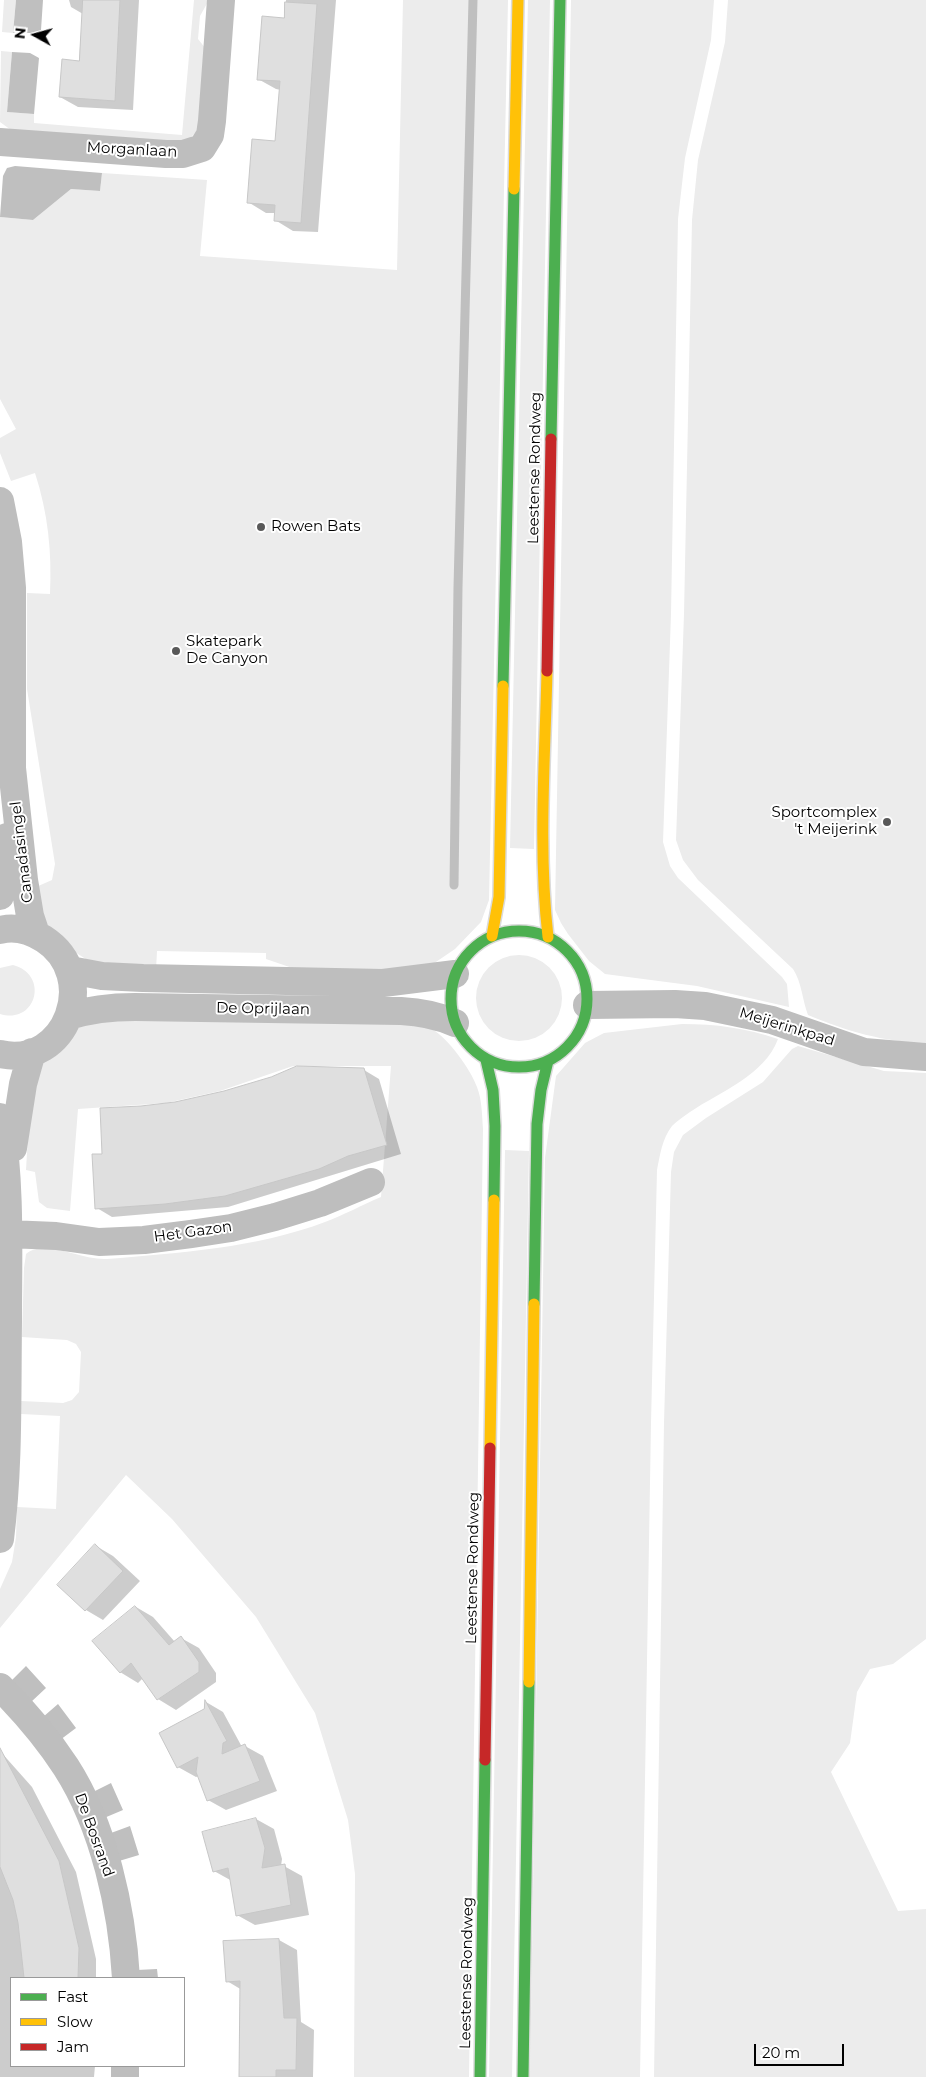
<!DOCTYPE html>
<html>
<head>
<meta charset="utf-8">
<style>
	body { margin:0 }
	#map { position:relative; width:926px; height:2077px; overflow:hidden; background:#fff; font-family:Montserrat,sans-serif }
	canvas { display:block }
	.legend { position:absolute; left:10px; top:1977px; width:175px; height:90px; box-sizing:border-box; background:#fff; border:1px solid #999; margin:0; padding:6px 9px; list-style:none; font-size:15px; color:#000 }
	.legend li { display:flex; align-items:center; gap:10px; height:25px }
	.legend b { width:25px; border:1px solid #999 }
	.north { position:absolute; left:10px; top:10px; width:50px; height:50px; -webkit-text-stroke:4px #fff; paint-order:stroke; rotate:277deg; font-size:14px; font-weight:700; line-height:20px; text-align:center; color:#000 }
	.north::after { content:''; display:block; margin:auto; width:18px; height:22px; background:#000; clip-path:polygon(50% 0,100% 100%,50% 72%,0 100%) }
	.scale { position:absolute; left:754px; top:2044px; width:90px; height:22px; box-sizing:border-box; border:2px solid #000; border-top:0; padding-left:6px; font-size:15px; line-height:18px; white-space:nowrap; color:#000; -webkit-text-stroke:4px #fff; paint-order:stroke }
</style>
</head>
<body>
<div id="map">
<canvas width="926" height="2077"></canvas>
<ul class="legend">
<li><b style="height:6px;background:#4caf50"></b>Fast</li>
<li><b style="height:6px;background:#ffc107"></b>Slow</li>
<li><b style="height:6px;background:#c62828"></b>Jam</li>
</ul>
<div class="north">N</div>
<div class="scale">20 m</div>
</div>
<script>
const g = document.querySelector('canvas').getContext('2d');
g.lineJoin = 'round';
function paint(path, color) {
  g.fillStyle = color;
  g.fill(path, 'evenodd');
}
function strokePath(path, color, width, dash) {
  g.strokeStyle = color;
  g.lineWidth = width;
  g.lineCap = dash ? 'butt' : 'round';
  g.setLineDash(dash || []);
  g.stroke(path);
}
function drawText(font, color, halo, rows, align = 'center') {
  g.font = font + ' Montserrat,sans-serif';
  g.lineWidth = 4;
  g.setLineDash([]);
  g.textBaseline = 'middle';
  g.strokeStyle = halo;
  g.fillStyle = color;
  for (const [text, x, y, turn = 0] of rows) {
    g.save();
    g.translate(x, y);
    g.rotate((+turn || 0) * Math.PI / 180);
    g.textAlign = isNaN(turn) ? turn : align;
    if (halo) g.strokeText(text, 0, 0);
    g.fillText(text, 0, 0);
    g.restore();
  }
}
paint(new Path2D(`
	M4,0h12l-3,33 -11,-1z
	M194,0h15l-9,16 -2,23 8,10 -6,77c-5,9 -10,13 -20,16l-169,-12 -11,-8 1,-71 11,1 -5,60 27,2v9l148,12z
	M403,0h105l-19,900 -8,22 -26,27 -25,17 -17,5 -106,2 -41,-14v-6l-109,-2 -1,19 -61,-5 -31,-20 -22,-27 -6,-31 16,-7 3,-16 -28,-175v-96l23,1c2,-42 -2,-81 -15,-121l-24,8 -11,-28v-15l16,-9 -16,-30v-182l33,3 38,-31 29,2 2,-18 105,7 -7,76 197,14z
	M528,0h22l-16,849 -24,-1z
	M571,0h143l-3,40 -26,118 -7,61 -7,395 -8,228 7,24 8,12 104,99 5,7 2,23 -92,-21 -92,-12 -16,-13 -21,-27 -7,-11 -6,-13z
	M728,0h198v1043c-43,-1 -79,-12 -118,-28 -6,-16 -6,-32 -15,-46l-95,-89 -15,-20 -7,-20 8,-226 8,-394 6,-60 27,-118z
	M476 998a43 43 0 1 1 86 0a43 43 0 1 1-86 0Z
	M13,965c37,10 23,60 -13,49v-46z
	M99,1019l310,5c7,1 16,2 23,5 16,9 39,41 45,58 5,13 5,28 6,42l-14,948h-115l1,-203 -7,-54 -33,-107 -59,-96 -84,-98 -46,-44 -126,153v-39l12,-27 4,-25 1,-30 39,2 4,-93 -39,-2v-13l42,2 9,-3 7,-8 2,-40 -5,-8 -9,-4 -45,-3 2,-69 2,-14c19,-16 57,7 81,5 72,-6 149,-11 218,-37 19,-7 37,-17 56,-25l10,-131h-98l-73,25 -54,12 -88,6 -8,102 -23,-3 -8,-6 -4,-30 -9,-2 5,-86 4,-16 25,-28 22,-16z
	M682,1024c34,0 64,4 96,15 -14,37 -57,52 -88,73 -6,4 -13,9 -18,14 -10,13 -12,29 -15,44l-6,253 -11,654h-110l15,-919 11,-82 29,-33 19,-10z
	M798,1046l86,25 42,2v566l-33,25 -23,5 -13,23 -7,51 -19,29 67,139 28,-2v168h-272l10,-654 7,-251 3,-20 9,-17 23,-17 57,-36 29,-33z
	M505,1150l24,1 -17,926h-23z`), '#ececec');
paint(new Path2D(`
	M16,0h27l-2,30 -11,3h-17z
	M12,52l18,1 9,5 -5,56 -27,-2z
	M15,166l87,7 -2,18 -29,-2 -38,31 -33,-3 3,-41 4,-8z
	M26,1666l20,22 -15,14 -19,-22z
	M58,1704l18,24 -16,12 -17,-23z
	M111,1783l12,27 -19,8 -11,-26z
	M130,1826l9,29 -20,6 -8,-28z
	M157,1969l1,9h-20l-1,-8z`), '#bfbfbf');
paint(new Path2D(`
	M69,0h70l-6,110 -55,-3 -18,-10 21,-35 2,-48 -12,-7z
	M286,0h50l-18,232 -25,-1 -18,-11 1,-7h-10l-18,-11 28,-59 5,-53 -5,-1 -18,-10 27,-60z
	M364,1070l15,9 22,75 -173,53 -116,10 -15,-9 6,-53 38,-47 34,-5 49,-11z
	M96,1546l17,10 27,25 -37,39 -17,-10z
	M136,1607l17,10 22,25 6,-4 18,10 17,25v9l-40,28 -18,-11 -15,-21 -5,5 -18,-11z
	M206,1702l17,10 19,35 3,-1 18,10 14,35 -51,19 -18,-10 -9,-24 -3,1 -18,-10 27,-57z
	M0,1751l32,36 44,85 20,87v19h-85v88h84l-1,11h-94z
	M256,1819l18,10 8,30 -1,7h3l18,10 7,39 -54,10 -18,-10 -5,-34 -18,-10z
	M279,1940l18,10 4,72 13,8 -1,47h-72l1,-87 -15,-9 -3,-39z`), '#0003');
strokePath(new Path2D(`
	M454,885l4,-298 15,-587`), '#bfbfbf', 9);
const building = new Path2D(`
	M83,0h37l-5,101 -56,-4 3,-38 17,2z
	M285,2l32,2 -16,219 -27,-2 1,-16 -28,-2 5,-64 23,2 5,-60 -23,-1 5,-64 22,2z
	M297,1066l67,2 23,77 -39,11 -29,13 -94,27 -60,8 -70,5 -3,-55h10l-2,-46 41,-2 34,-4 49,-11 47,-14z
	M95,1544l28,27 -38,40 -28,-26z
	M135,1606l34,39 12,-9 18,26v10l-42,28 -26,-37 -11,10 -28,-32z
	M205,1700l22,41 -4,2 -1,11 23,-10 15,37 -53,20 -11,-29 2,-15 -21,11 -18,-35 45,-24z
	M0,1748l59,113 20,87 -1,30h-54l-6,-55 -5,-23 -13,-33z
	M256,1818l9,30 -3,20 23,-4 6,41 -55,11 -8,-48 -15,4 -11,-40z
	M279,1939l5,79h13l-1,52h-20v7h-37l1,-96 -14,1 -3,-41z`);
paint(building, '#dfdfdf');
strokePath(building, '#c7c7c7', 1);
const fast = new Path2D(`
	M551,439l9,-439
	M503,686l11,-497
	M451 999a68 68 0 1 1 136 0a68 68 0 1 1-136 0Z
	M486,1060l7,30 2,36 -1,74
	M534,1304l3,-180 4,-34 7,-29
	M480,2077l5,-317
	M523,2077l6,-395`);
const slow = new Path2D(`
	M514,189l4,-189
	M547,671c-2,88 -9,178 1,266
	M492,936l7,-39 4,-211
	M490,1448l4,-248
	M529,1682l5,-378`);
const jam = new Path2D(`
	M547,671l4,-232
	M485,1760l5,-312`);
strokePath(fast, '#dbdbdb', 14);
strokePath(slow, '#dbdbdb', 14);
strokePath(jam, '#dbdbdb', 14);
strokePath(new Path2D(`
	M0,142l166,12h17l19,-6 8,-13 2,-14 9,-121
	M0,501l8,41 4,46v180l12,112 6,36 6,18
	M0,896l7,-59
	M0,930c15,-4 31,1 44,9 57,37 23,130 -44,115
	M70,970l32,6 41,2 240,5 72,-9
	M587,1005l88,-1 30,2 67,14 92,32 62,5
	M69,1016c22,-7 43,-9 66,-9l266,4c20,1 36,4 54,12
	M0,1117c11,68 8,137 8,205 -1,72 1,145 -8,217
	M13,1148l10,-64 9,-32
	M8,1234l48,2 43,6 45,-2 47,-6 40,-6 44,-11 45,-14 51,-21
	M0,1687c24,24 47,51 66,80 38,59 56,142 60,211
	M125,2077v-11`), '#bebebe', 28);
strokePath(fast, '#4caf50', 11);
strokePath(slow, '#ffc107', 11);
strokePath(jam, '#c62828', 11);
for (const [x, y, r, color] of [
	[261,527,5,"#595959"],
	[176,651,5,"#595959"],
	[887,822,5,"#595959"]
]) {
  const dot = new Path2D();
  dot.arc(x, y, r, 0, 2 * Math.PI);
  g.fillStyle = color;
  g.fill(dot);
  strokePath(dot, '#fff', 2);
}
drawText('15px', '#000', '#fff', [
	["Morganlaan",132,150,3],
	["Leestense Rondweg",535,468,-89],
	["Canadasingel",22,852,-97],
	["De Oprijlaan",263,1009,1],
	["Meijerinkpad",787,1027,17],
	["Het Gazon",193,1232,-8],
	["Leestense Rondweg",473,1568,-89],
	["De Bosrand",94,1835,70],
	["Leestense Rondweg",467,1973,-89]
]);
drawText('15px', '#000', '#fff', [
	["Rowen Bats",271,527],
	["Skatepark",186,642],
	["De Canyon",186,659],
	["Sportcomplex",877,813,"right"],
	["'t Meijerink",877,830,"right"]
], 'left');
</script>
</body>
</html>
